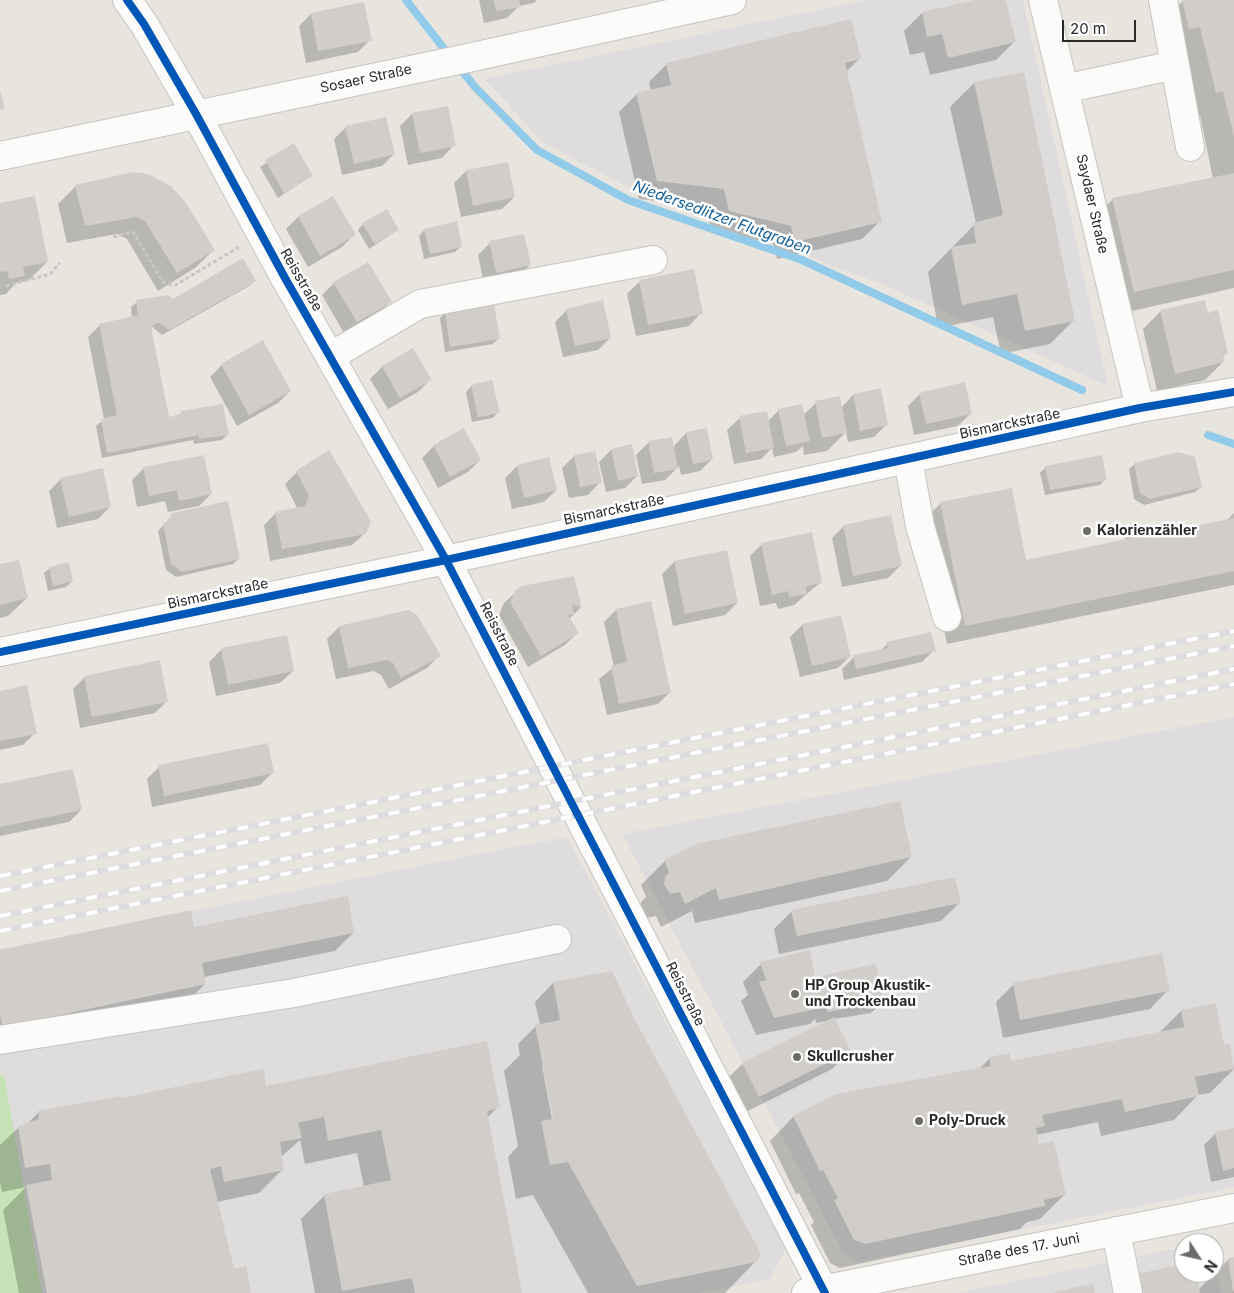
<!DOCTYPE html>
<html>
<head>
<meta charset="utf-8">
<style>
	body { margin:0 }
	#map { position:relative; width:1234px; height:1293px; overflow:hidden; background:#e8e5de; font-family:Inter,sans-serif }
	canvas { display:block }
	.north { position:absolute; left:1174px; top:1233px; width:50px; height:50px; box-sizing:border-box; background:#fff; border:1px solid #a9a9a9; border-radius:50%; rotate:125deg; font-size:14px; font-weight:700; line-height:20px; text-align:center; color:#292929 }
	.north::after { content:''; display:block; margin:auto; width:18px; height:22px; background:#6c6b68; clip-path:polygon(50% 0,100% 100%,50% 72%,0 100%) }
	.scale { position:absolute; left:1062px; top:20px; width:74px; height:22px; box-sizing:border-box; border:2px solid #292929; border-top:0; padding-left:6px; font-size:15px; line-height:18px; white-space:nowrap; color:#292929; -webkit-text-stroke:4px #fff; paint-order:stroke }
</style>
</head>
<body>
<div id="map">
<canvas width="1234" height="1293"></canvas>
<div class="north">N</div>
<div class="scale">20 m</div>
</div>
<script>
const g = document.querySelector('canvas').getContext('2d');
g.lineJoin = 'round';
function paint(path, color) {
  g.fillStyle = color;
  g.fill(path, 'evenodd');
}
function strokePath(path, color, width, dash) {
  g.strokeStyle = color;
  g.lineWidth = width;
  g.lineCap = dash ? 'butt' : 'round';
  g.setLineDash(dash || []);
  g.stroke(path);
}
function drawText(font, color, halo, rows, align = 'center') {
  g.font = font + ' Inter,sans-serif';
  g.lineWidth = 5;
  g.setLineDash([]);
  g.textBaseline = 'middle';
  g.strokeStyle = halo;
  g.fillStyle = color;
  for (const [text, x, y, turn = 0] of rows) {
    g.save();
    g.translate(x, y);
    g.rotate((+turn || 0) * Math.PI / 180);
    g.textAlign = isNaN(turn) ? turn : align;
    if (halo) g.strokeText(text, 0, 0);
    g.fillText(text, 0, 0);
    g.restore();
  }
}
paint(new Path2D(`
	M867,0h156l85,386 -219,-99 -256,-97 -92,-49 -56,-62z
	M1234,717v470l-375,75 -15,-8 -222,-420z
	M567,837l219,411 -16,31 -71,14h-699v-344z
	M1184,1247v26h30v-17l7,37h-264z`), '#dedcdd');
paint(new Path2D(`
	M4,1074l38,219h-42v-218z`), '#c6e3b7');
paint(new Path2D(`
	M479,0h58l-3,3 -15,3 -12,12 -23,5z
	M980,0h25l9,42 -18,18 -66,15 -6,-23 -14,3 -6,-24 18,-18z
	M1191,0h43v288l-124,28 -21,-93 24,-24 100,-20 -13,-64 -8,1 -33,-91 24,-24z
	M311,14l59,26 -12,12 -52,11 -7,-37z
	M859,59l-13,13 34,149 -18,18 -85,20 -4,-15 -62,-15 -5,-23 -67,-7 -20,-87 18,-18 14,-3 -2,-9 18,-18z
	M974,83l100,237 -24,24 -49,10 -8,-37 -55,11 -10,-56 48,-49 -26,-116z
	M412,114l42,31 -12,13 -34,7 -8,-39z
	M346,127l48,27 -12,12 -40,9 -8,-36z
	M293,145l18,31 -33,22 -18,-31z
	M466,171l48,26 -12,12 -41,8 -7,-34z
	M76,186l138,64 -19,18 -37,23 -31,-52 -10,-5 -50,9 -9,-39z
	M333,197l21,38 -12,12 -34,20 -22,-38 12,-12z
	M0,204l47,58 -18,18 -13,3 -10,11 -6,1z
	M363,224l35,6 -29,19 -11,-19z
	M424,230l37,16 -6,6 -31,7 -5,-23z
	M490,243l40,22 -12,12 -34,7 -6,-29z
	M255,280l-6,6 -87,49 -10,-8 -2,1 18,90 10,-2 4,-4 46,22 -6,6 -28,4 -1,-4 -91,18 -6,-32 8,-7 -16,-82 12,-12 32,-7 -1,-11 6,-5 36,-2z
	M639,282l62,31 -12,13 -53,10 -9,-42z
	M334,283l56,19 -12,12 -34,19 -22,-38z
	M567,310l43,28 -12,12 -35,7 -8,-35z
	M1161,311l46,3 19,40 -4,4 1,4 -18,18 -48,11 -14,-62z
	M445,313l53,26 -5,5 -48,8 -5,-34z
	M413,350l17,30 -12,12 -30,17 -18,-30 12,-12z
	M222,365l68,26 -12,12 -41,23 -27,-49z
	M471,386l27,26 -5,6 -21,4 -6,-30z
	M920,394l50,20 -12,12 -44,9 -6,-29z
	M853,395l33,30 -12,12 -26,5 -2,-10 -19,19 -23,4 -1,-9 -7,6 -22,5 -2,-9 -11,11 -27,5 -7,-34 13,-12 28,3 11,-11 24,5 13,-12 25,5z
	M706,429l6,30 -12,12 -19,4 -2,-9 -14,14 -23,4 -6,-29 12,-12 23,-5 2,9 13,-14z
	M434,446l46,14 -12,12 -30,16 -16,-30z
	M611,450l26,26 -12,12 -19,4 -7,-30z
	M574,456l26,26 -12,13 -19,3 -7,-30z
	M1135,464l66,23 -6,5 -51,13 -10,-6 -5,-30z
	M517,466l39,24 -12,12 -32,7 -7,-31z
	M1046,467l59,12 -5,6 -55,10 -5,-22z
	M144,468l67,26 -12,12 -31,6 -3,-11 -28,6 -5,-27z
	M297,472l68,61 -13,12 -82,16 -6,-36 12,-12 21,-5 -12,-24z
	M61,479l49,28 -12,12 -41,9 -8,-37z
	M941,503l84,58 97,-19 9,-10 26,3 69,-14 8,-8v72l-287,59 -24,-123z
	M173,515l66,43 -6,6 -57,13 -10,-7 -8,-39z
	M844,526l56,40 -12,12 -46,9 -10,-49z
	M762,544l59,38 -27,23 -16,4 -2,-6 -16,3 -10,-50z
	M674,562l63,41 -12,12 -52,11 -11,-52z
	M0,565l27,33 -19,18 -8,2z
	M50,568l22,13 -6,6 -18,4 -4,-18z
	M573,578l7,30 -11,11 8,14 -12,12 -37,22 -29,-52 5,-12 13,-12z
	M650,602l20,90 -12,12 -51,11 -8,-36 15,-12 -10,-45 12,-12z
	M802,625l48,31 -12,12 -38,9 -10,-40z
	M339,627l100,29 -12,12 -38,21 -8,-14 -7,-4 -38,8 -9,-40z
	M887,644l47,6 -12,12 -78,18 -2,-11 12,-12 26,-6z
	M221,650l72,21 -13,12 -64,13 -7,-34z
	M85,677l82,24 -12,12 -75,15 -7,-39z
	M0,692l35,41 -12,12 -23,5z
	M159,767l113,6 -12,12 -108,22 -5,-28z
	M0,785l81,25 -12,12 -69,14z
	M911,857l-24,24 -192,42 -3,-12 -31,16 -5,-11 -10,2 -6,-10 1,-6 5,-5 -5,-12 24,-24z
	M959,903l-18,18 -162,33 -5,-25 18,-18z
	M194,928l159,5 -18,18 -131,26 1,7 -24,24 -181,38v-95z
	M761,964l122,37 -12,12 -37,6 16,32 -18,18 -92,46 -16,-33 18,-18 86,-43 -12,2 -1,-4 -5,5 -54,11 -15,-34 7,-6 -5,-13z
	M553,983l81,37 122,241 -31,32h-137l-55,-98 -17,4 -8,-42 10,-11 -14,-75 16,-16 -2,-11 18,-18 4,-1 -5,-23zM542,1065h2l11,60h-2z
	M1014,984l154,6 -18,19 -147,29 -7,-36z
	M1215,1005l8,42 11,22 -24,24 -12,2 -24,25 -73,16 -3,-14 -62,13 2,10 26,50 -24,24 -13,3 -7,7 -180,39 -10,-5 -19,-38 3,-3 -15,-29 -3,1 -26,-53 23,-24 44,-22 142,-26 11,-11 20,5 149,-30 22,-22z
	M265,1088l233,19 -11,11 34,175h-206l-14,-74 24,-24 39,-8 -7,-34 -52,11 -5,-24 -19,17 2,12 -24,24 -42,9 16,69 17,22h-231l-16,-83 23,-23 -24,5 -2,-10v-37l19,-18 8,-3 12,-12 81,-13z
	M1234,1130v47l-23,5 -7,-37 12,-12z
	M1234,1258v35h-115l65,-28v8l14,17 30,-30z`), '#0003');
strokePath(new Path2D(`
	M406,0l43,55
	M458,66l17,21 62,63 91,50 174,60 280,130
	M1208,435l26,9`), '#92cbe9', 8);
paint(new Path2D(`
	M494,0h25l2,7 -25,4z
	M974,0h32l10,42 -68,16 -6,-24 -15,3 -5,-25z
	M1182,0h52v137l-11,-46 -7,2 -16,-66 -11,2z
	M364,2l8,39 -54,10 -7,-38z
	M851,19l10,40 -16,4 37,159 -87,20 -4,-16 -62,-15 -5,-22 -67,-8 -21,-88 35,-8 -5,-22z
	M1024,72l51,249 -50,10 -8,-37 -55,11 -11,-58 25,-4 -3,-20 30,-8 -29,-133z
	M0,90l5,19 -5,1z
	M448,106l8,40 -36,7 -8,-40z
	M386,117l9,37 -41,10 -9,-38z
	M294,143l19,33 -29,17 -19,-33z
	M508,162l7,35 -42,9 -7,-36z
	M133,172l15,2 23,12 15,17 29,47 -38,23 -32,-52 -9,-4 -51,9 -10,-41z
	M1234,173v97l-100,22 -22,-94z
	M35,196l13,66 -25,5 2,9 -16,3 -2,-8 -7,1v-69z
	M333,196l23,39 -36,21 -22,-40z
	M387,209l12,21 -24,14 -13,-21z
	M457,221l5,26 -32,7 -6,-25z
	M524,234l7,31 -35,8 -7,-32z
	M243,258l13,23 -87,49 -11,-8 -7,5 18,90 12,-3v-3l42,-7 6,31 -30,4v-4l-92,18 -6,-34 16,-4 -18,-91 39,-9 -2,-15 33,-5 4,4z
	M368,262l24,40 -35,20 -24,-40z
	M694,269l9,45 -55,11 -9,-45z
	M603,300l8,38 -36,8 -9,-37z
	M1205,300l3,13 10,-3 10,44 -5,1 1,7 -49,12 -15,-64z
	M494,304l6,35 -50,8 -5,-36z
	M263,340l28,51 -42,24 -28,-51z
	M413,348l19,32 -32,18 -18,-32z
	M492,380l8,33 -22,4 -7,-32z
	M965,382l7,32 -46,10 -7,-31z
	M881,388l7,37 -28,6 -7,-37z
	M840,396l7,37 -25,5 -7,-37z
	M802,404l8,37 -24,5 -8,-37z
	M767,411l7,37 -28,5 -7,-37z
	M464,428l17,32 -31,17 -17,-32z
	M707,428l6,32 -20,4 -7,-32z
	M672,437l6,32 -24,4 -6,-32z
	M632,444l6,32 -20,5 -7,-32z
	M329,450l42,71 -5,13 -84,15 -7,-37 30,-6 4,-10 -13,-25z
	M595,451l7,32 -22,4 -6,-32z
	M1179,452l16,5 7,30 -52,12 -10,-6 -6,-30z
	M204,455l8,39 -33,7 -2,-11 -28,6 -6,-29z
	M1102,455l5,25 -57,10 -5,-24z
	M549,457l8,33 -33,8 -7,-33z
	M103,468l8,39 -42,10 -9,-39z
	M1012,488l14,72 106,-22 -1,-7 25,-5 2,7 76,-15v53l-269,55 -25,-124z
	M228,501l12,58 -58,13 -11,-8 -8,-40 3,-1 6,-10z
	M891,515l11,51 -49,10 -10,-51z
	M812,532l10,51 -16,3 1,8 -18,3 -1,-6 -16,4 -11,-52z
	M727,550l11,53 -53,11 -11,-53z
	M19,560l9,38 -28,7v-41z
	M69,562l4,19 -20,5 -4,-19z
	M574,576l8,32 -10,-4 2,10 -6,1 11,18 -38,23 -31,-54 6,-12 6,-4z
	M651,601l20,92 -52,11 -8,-38 16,-4 -11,-53z
	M408,610l9,5 24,41 -40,22 -8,-15 -6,-3 -39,8 -9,-42z
	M841,615l10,42 -39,9 -10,-42z
	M931,632l5,19 -80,18 -3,-14 35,-7 -2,-6z
	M287,635l7,36 -66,14 -7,-37z
	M160,660l8,42 -76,15 -8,-41z
	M27,685l10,49 -37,7v-50z
	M268,743l6,30 -110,23 -6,-31z
	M73,769l9,41 -82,17v-43z
	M900,801l12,56 -193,43 -3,-12 -31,16 -5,-12 -10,2 -6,-10 1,-7 4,-5 -5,-12 32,-16z
	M955,877l6,26 -164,33 -6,-26z
	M348,896l6,37 -152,30 4,21 -203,43 -3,-11v-66l191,-40 3,17z
	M810,950l5,27 61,-13 8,37 -56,11 -2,-5 -52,11 -15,-36 7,-2 -6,-18z
	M1162,953l8,38 -150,29 -7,-37z
	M612,971l23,49 126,234 -4,8 -120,24 -69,-124 -18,3 -9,-44 12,-2 -18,-94 25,-5 -7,-38z
	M1216,1003l8,42 6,-1 4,25 -39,8 4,19 -74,16 -3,-13 -80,16 3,11 -9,2 3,16 15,-3 12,54 -22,5 1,6 -180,38 -11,-4 -20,-40 4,-2 -15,-28 -3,1 -27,-55 43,-22 155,-28 -2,-9 20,-4 2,8 173,-34 -3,-17z
	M834,1017l17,34 -92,46 -17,-34z
	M487,1041l13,67 -13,3 35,182h-107l-3,-15 -70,13 -18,-97 67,-14 -10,-50 -53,11 -4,-24 -26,6 4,15 -22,4 4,28 -60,12 -3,-16 -11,3 24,100 12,-3 5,27h-204l-21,-108 26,-5 -2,-16 -25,4 -7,-42 21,-7 -1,-8 82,-15 1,2 143,-29 2,17z
	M1234,1128v40l-11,3 -8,-39z
	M1234,1257v34h-1l-5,-33z
	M1184,1264v9h12l4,20h-60l-3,-19z
	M1093,1284l2,9h-41v-1z`), '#d1cec9');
const minor = new Path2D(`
	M127,0l17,24 52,90 89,164 161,282 379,733
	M1043,0l97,408
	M1163,0l27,147
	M1064,89l111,-24
	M0,156l468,-98 264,-58
	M331,356l89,-52 233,-44
	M908,459l12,67 27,91
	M0,652l446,-92 694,-152 94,-16
	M0,1040l294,-47 263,-54
	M1116,1231l12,62
	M806,1293l428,-85`);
strokePath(minor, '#c5c4c4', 30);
strokePath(new Path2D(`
	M113,237l20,-5 30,50 11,4 65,-39
	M6,286l44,-12 10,-11`), '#c8c7c6', 3, [4, 2.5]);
strokePath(minor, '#fcfbfa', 28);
const rail = new Path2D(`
	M0,876l1234,-245
	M0,891l1234,-245
	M0,916l1234,-247
	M0,931l1234,-247`);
strokePath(rail, '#dddcde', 5.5);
strokePath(rail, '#fff', 4, [11]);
strokePath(new Path2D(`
	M127,0l17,24 52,90 89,164 161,282 379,733
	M0,652l446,-92 694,-152 94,-16`), '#0057b8', 8);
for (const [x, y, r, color] of [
	[1087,531,5,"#6c6b68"],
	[795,994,5,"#6c6b68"],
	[797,1057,5,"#6c6b68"],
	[919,1121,5,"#6c6b68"]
]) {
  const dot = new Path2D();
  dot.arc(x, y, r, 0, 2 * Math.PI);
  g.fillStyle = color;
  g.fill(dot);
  strokePath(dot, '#fff', 2);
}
drawText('14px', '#292929', '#fff', [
	["Sosaer Straße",366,79,-12],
	["Saydaer Straße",1092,204,77],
	["Reisstraße",301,280,60],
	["Bismarckstraße",1010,424,-12],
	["Bismarckstraße",614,510,-12],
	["Bismarckstraße",218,594,-12],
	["Reisstraße",499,634,63],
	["Reisstraße",685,994,63],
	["Straße des 17. Juni",1019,1250,-11]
]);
drawText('bold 14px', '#292929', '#fff', [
	["Kalorienzähler",1097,531],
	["HP Group Akustik-",805,986],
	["und Trockenbau",805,1002],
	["Skullcrusher",807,1057],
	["Poly-Druck",929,1121]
], 'left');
drawText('italic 15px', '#0e5d98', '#fff', [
	["Niedersedlitzer Flutgraben",722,218,20]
]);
</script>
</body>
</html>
